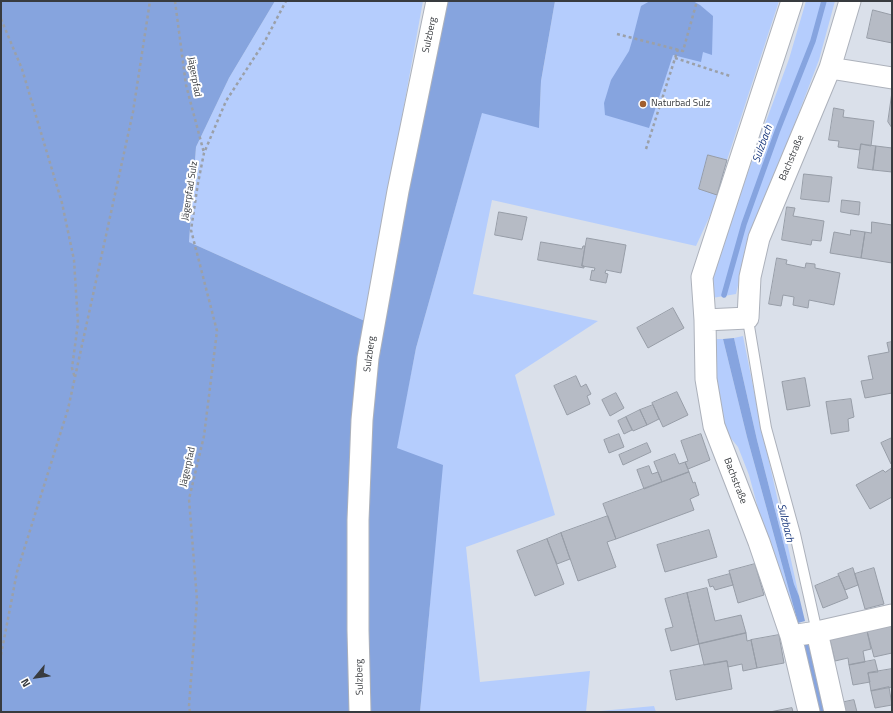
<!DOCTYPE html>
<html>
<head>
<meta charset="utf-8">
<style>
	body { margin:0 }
	#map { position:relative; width:893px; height:713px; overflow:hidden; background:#dae0ea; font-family:"Titillium Web",sans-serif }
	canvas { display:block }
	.frame { position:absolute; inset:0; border:2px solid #383b3f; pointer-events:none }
	.north { position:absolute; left:16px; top:657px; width:40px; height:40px; -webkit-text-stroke:3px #fff; paint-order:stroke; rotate:241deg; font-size:11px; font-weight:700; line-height:16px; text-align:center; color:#383b3f }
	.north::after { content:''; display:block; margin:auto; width:14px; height:18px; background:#383b3f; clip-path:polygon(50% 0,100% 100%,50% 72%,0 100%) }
</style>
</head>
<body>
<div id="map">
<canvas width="893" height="713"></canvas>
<div class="frame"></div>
<div class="north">N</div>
</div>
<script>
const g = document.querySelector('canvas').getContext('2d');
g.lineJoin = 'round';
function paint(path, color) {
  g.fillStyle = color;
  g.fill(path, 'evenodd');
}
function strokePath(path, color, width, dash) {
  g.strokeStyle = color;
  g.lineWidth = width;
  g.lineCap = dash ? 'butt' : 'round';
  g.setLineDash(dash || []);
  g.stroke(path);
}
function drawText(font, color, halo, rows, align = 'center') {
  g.font = font + ' "Titillium Web",sans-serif';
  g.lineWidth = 4;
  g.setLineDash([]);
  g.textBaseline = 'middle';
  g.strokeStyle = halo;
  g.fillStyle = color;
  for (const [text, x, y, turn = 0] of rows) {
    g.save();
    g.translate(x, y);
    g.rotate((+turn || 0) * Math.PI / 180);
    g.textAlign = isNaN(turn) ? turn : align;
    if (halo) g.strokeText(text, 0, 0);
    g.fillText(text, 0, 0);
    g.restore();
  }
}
paint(new Path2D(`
	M275,1h148l-28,154 -28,167 -178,-80 7,-95 33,-69z
	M555,1h224l-52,159 -14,49 -17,37 -204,-46 -19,94 125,27 -83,54 40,140 -89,32 14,135 110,-11 -4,41h-166l13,-142 -37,-121 20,-101 66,-236 57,15 2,-46z
	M806,1h29l-16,59 -34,89 -36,89 -13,56 -24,4 1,-23 6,-20 42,-120 28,-76z
	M743,336l16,80 40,180 -5,-12 -37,-144 -23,-102z
	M717,339h6l24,98 51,186 -4,1 -25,-75 -20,-74 -11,-28 -17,-21 -9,-82z
	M654,706l2,6h-66z`), '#b5cdfd');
paint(new Path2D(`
	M1,1h274l-46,77 -33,69 -7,95 178,80 -14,84 -4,90 3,216h-351z
	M445,1h110l-14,80 -2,47 -57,-15 -66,235 -19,100 46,17 -23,247h-52v-305l15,-83z`), '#86a4de');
paint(new Path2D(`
	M650,1h43l7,4 13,11 -1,39 -9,-3 -2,10 -28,-7 -24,73 -44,-13 -1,-12 7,-23 18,-29 3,-10 9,-35z
	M734,338l23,102 37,144 5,12 6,25 -7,2 -51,-186 -24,-98z
	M810,639l16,73h-8l-19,-71z`), '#86a4df');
strokePath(new Path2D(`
	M724,295l20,-71 33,-92 36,-91 11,-40`), '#86a4df', 5.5);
const building = new Path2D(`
	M873,10l19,5v28l-25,-5z
	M892,92v36l-4,-6z
	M834,108l10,2 -1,7 31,4 -3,25 -10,-2 -1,6 -22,-3 1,-6 -10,-1z
	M861,144l15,2 -3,24 -15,-2z
	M876,146l16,2v24l-19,-2z
	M708,155l19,5 -10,35 -18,-6z
	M804,174l28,3 -3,25 -28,-3z
	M842,200l18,2 -1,13 -18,-3z
	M787,207l8,1 -2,8 31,5 -3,20 -9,-1 -1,5 -29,-5z
	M499,212l28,5 -5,23 -27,-5z
	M872,222l20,3v38l-31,-5 4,-26 6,1z
	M851,230l14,2 -4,26 -31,-5 4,-21 16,3z
	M587,238l39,7 -5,28 -15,-3 -1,3 3,1 -2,9 -16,-3 2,-10 2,1 1,-3 -13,-2z
	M541,242l41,7 1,-3h2l-3,20h2v2l-46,-8z
	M777,258l10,2 -1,4 19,4 1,-5 9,1v4l25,5 -6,32 -25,-5 -1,8 -15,-3 1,-8 -11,-2 -2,11 -12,-2z
	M673,308l11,20 -36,20 -11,-20z
	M892,342v51l-27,5 -4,-17 12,-2 -5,-23 21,-4 -2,-9z
	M576,376l5,11 5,-3 5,10 -4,2 3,8 -23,11 -13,-29z
	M805,378l5,28 -23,4 -5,-28z
	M677,392l11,23 -25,12 -11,-24z
	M616,393l8,15 -14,8 -8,-16z
	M851,399l3,18 -6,2 1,12 -18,3 -5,-32z
	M653,405l6,14 -12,6 -7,-15z
	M640,410l7,15 -14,6 -7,-14z
	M626,417l6,13 -8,4 -6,-13z
	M619,434l5,13 -15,6 -5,-13z
	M701,434l9,26 -22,9 -3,-7 3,-1 -7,-20z
	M892,438v25l-1,1 -10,-21z
	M647,443l4,9 -28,13 -4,-10z
	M675,454l4,10 6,-2 4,10 -27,10 -8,-20z
	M649,466l3,8 6,-2 4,10 -18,7 -7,-19z
	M892,468v29l-22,12 -14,-24 27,-15 2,2z
	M689,472l4,11 2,-1 4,13 -9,4 4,11 -78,29 -13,-35z
	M608,516l8,23 -9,3 9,25 -38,14 -17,-48z
	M709,530l8,27 -52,15 -8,-27z
	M561,533l9,26 -13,5 -10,-25z
	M547,539l17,45 -29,12 -18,-45z
	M755,564l9,31 -26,8 -9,-32z
	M853,568l5,17 -13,5 -7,-16z
	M874,568l10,36 -19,5 -10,-35z
	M730,574l3,11 -18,5 -2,-4 -3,1 -2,-7z
	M839,576l9,22 -25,10 -8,-22z
	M707,588l8,33 26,-6 5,18 -47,11 -12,-51z
	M687,593l12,51 -28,7 -6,-22 8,-2 -8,-28z
	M892,625v28l-18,4 -7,-26z
	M867,631l4,18 -8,2 2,11 -16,3 -1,-7 -13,3 -5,-21z
	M746,633l1,8 4,-1 6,28 -14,3 -1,-7 -14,3 -1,-6 -23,4 -5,-21z
	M779,635l5,28 -27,5 -6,-28z
	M875,660l3,12 -10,1 2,9 -17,3 -4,-20z
	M727,661l5,28 -56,11 -6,-29z
	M892,669v18l-21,4 -3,-18z
	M889,687l3,18 -17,3 -4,-17z
	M854,700l3,12h-14l-3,-9z
	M792,708l1,4h-23z`);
paint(building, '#b6bbc5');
strokePath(building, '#979da7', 1);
const service = new Path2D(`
	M748,318l1,8 17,102 29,106 22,98`);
const minor = new Path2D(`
	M792,1l-90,276 3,43 1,59 8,47 45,116 32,94 18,76
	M830,68l62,10
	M705,320l43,-2 2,-41 9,-39 71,-170 20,-67
	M817,632l18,80
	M791,636l26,-4 75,-17
	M360,712l-2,-82v-110l4,-100 6,-62 30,-167 39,-190`);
strokePath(service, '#acb1bb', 12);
strokePath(minor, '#acb1bb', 23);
strokePath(new Path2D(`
	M175,1l11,84 18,68
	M1,19l21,50 40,134 12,57 4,63 -6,45 3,10
	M617,34l66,17 14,-50
	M675,58l55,18
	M646,149l32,-100
	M1,655l16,-83 51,-163 65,-297 17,-111
	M190,712l-1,-6 8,-106 -8,-101 15,-63 13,-105 -26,-101 7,-47 6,-30 22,-52 39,-60 21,-40`), '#9ba0a8', 2.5, [3, 3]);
strokePath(service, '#fff', 10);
strokePath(minor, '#fff', 21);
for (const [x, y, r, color] of [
	[643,104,4,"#a15e2e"]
]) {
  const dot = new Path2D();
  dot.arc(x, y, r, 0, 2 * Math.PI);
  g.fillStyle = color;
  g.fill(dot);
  strokePath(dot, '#fff', 1.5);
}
drawText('10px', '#383b3f', '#fff', [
	["Sulzberg",430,35,-78],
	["Jägerpfad",194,77,80],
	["Bachstraße",792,158,-67],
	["Jägerpfad Sulz",190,191,-81],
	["Sulzberg",370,354,-82],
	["Jägerpfad",188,467,-77],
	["Bachstraße",735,481,69],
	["Sulzberg",360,677,-91]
]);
drawText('10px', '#383b3f', '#fff', [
	["Naturbad Sulz",651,104]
], 'left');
drawText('italic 11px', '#1b3a7f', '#fff', [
	["Sulzbach",763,144,-70],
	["Sulzbach",785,523,76]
]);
</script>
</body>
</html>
